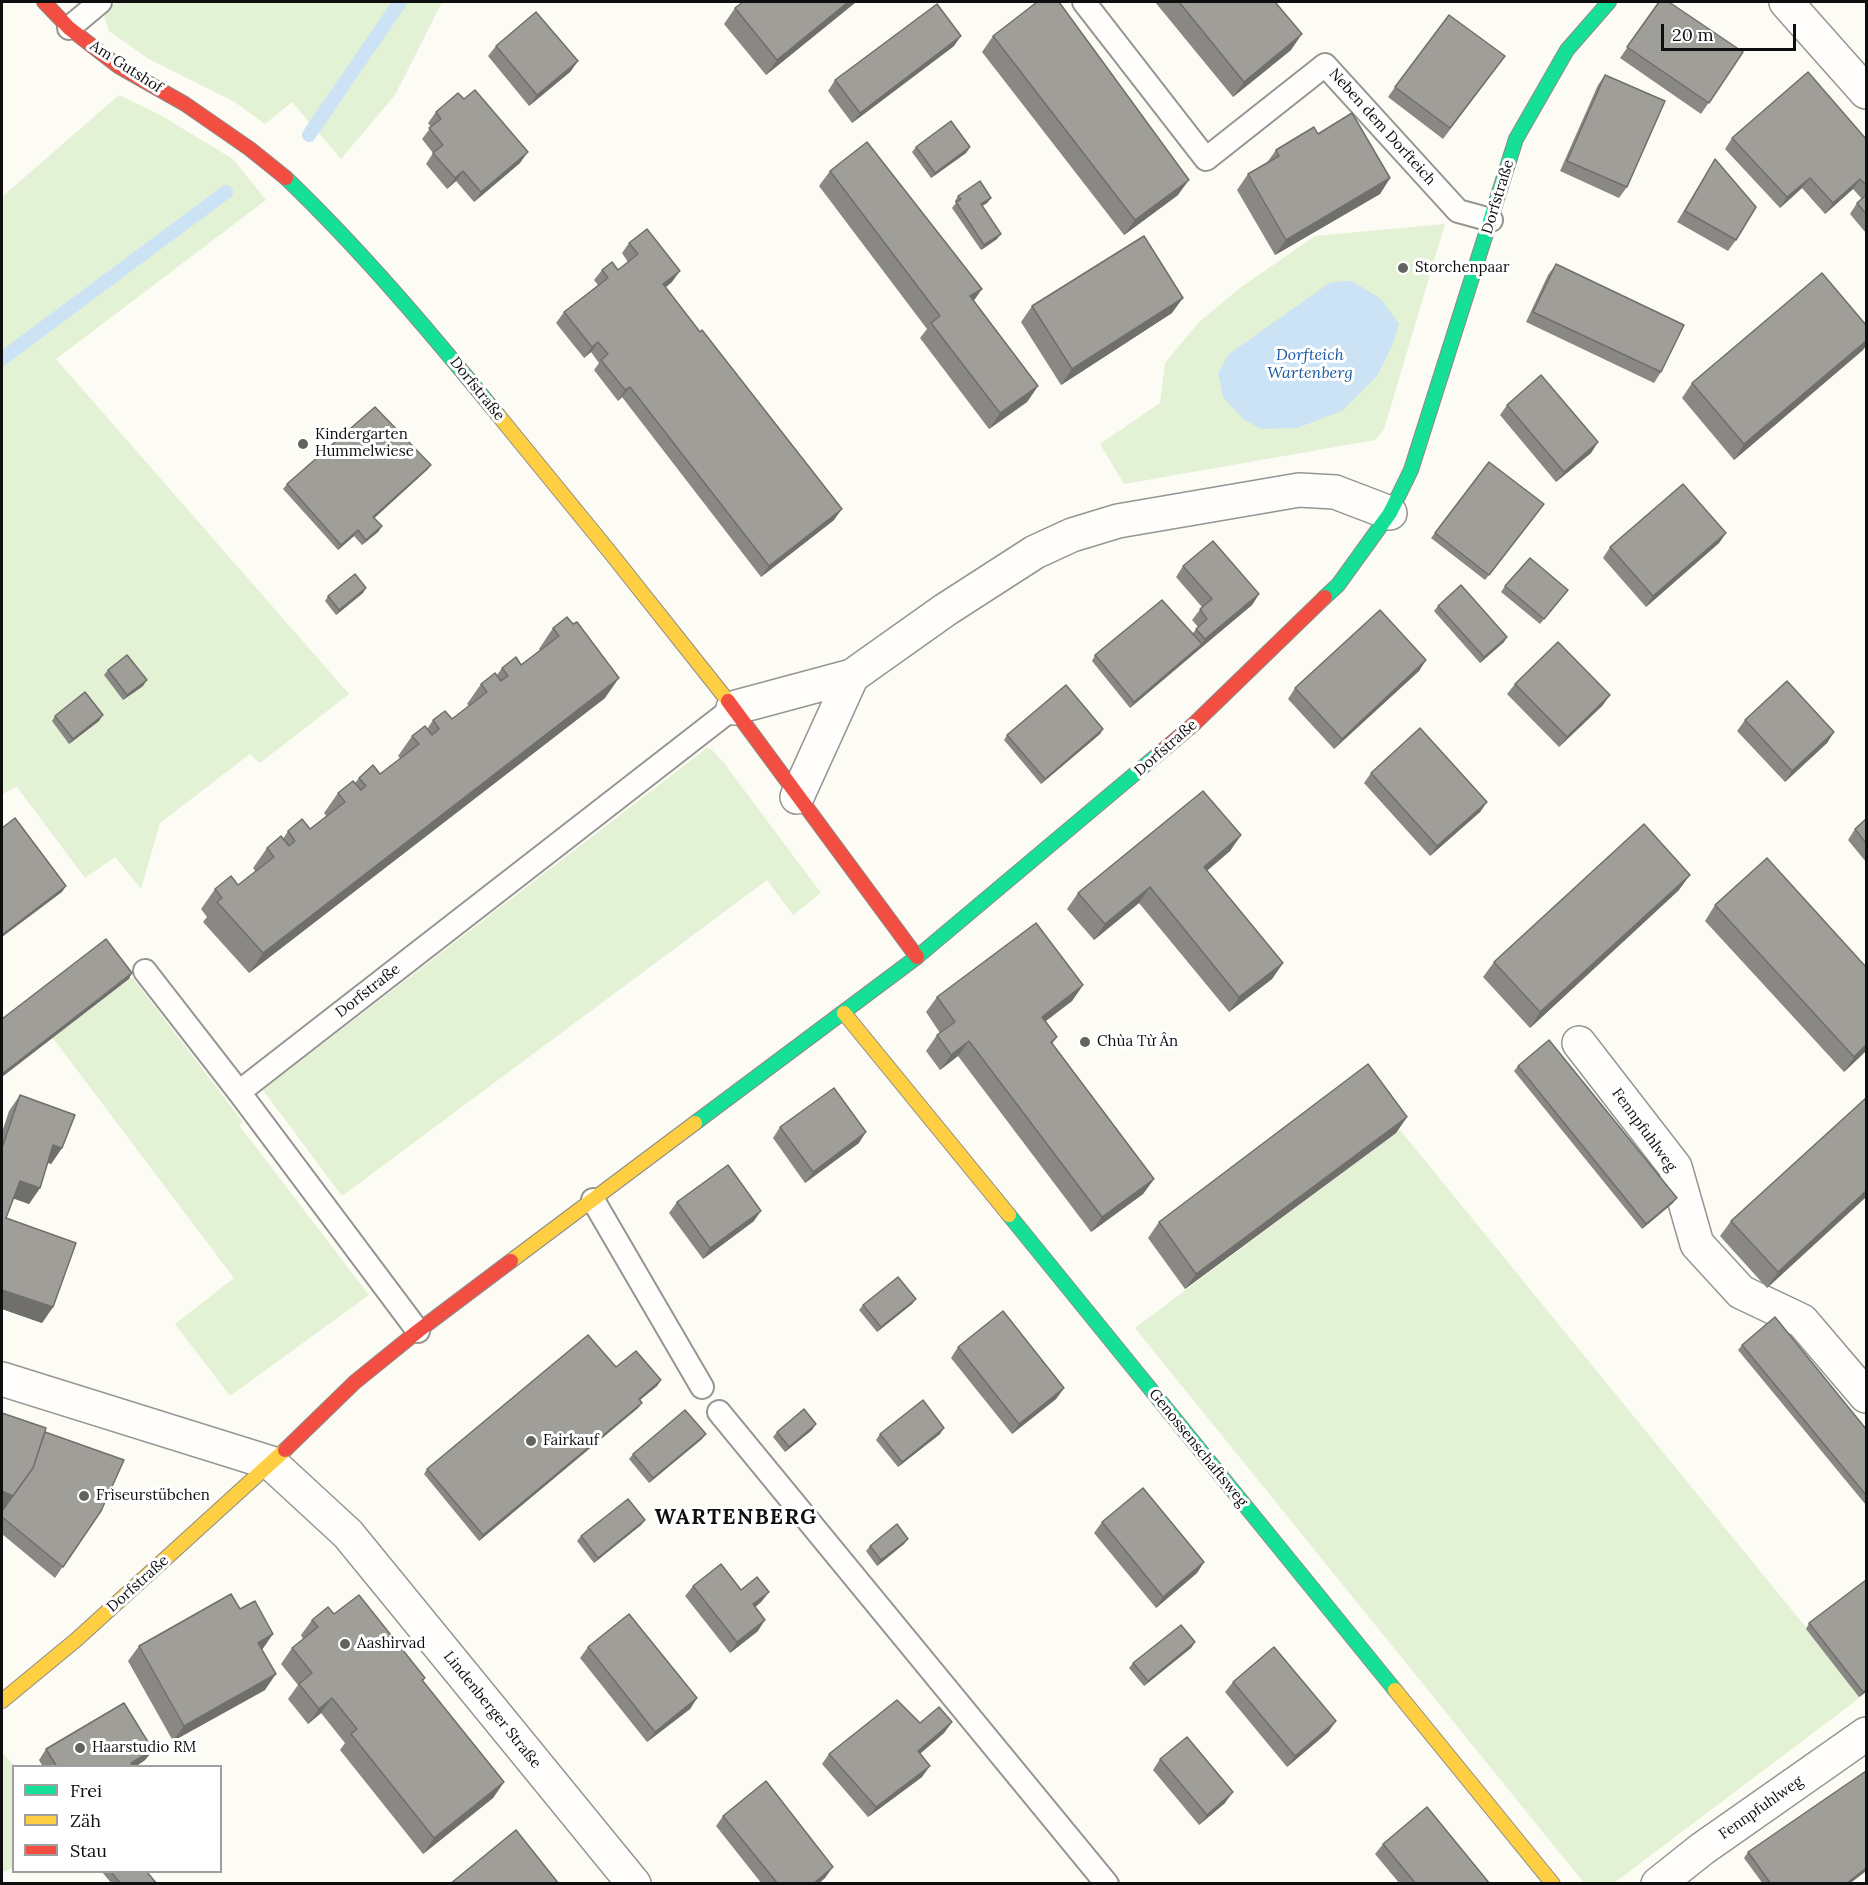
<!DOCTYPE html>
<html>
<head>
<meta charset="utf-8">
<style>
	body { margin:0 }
	#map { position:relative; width:1868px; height:1885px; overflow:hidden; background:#fcfbf4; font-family:Lora,serif }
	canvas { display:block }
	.frame { position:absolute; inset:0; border:3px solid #0f0f0f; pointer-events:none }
	.legend { position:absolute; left:12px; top:1765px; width:210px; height:108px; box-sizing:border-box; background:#fff; border:2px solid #9f9f9f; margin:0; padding:8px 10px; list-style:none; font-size:18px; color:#0f0f0f }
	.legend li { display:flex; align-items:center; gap:12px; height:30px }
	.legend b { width:30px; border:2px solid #9f9f9f }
	.scale { position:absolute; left:1661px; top:24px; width:135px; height:27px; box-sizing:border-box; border:3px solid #0f0f0f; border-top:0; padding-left:8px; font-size:18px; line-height:21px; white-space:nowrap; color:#0f0f0f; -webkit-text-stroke:4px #fff; paint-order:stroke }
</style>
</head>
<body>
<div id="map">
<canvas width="1868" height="1885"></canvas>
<div class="frame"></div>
<ul class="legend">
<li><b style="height:8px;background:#16e098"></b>Frei</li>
<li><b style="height:8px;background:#ffcf43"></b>Zäh</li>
<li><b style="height:8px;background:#f24e42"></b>Stau</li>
</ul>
<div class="scale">20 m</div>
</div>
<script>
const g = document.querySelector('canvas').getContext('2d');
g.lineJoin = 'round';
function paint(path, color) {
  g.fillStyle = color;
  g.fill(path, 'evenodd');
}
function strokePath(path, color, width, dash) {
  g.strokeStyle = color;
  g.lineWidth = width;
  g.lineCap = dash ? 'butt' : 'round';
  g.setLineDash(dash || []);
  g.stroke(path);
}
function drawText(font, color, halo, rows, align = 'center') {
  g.font = font + ' Lora,serif';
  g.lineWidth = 6;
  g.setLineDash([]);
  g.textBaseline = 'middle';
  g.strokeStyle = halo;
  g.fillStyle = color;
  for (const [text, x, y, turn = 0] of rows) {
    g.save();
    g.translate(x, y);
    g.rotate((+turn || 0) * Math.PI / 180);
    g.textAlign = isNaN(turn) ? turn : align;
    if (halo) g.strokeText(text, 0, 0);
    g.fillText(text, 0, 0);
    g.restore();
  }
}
paint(new Path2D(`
	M117,2h325l-47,93 -54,64 -49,-57 -27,22 -30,-22 -86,-43 -40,-28 -5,-15 5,-8z
	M119,95l43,21 71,43 33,41 -210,159 293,335 -89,69 -10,-9 -90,69 -19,66 -26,-32 -30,21 -68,-91 -15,7v-597z
	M1445,224l-61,205 -9,11 -251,44 -24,-40 60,-41 5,-40 34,-41 41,-34 75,-52z
	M707,748l5,2 12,13 97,130 -28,22 -26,-35 -425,316 -79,-106z
	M132,977l111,145 -4,3 130,170 -139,101 -55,-72 59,-46 -182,-241z
	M1400,1130l462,566 -248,187h-30l-449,-555z
	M3,1753l12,13 -1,101 -12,6v-119z`), '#e3f1d5');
paint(new Path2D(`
	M1352,281l29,18 18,25 -7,22 -15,30 -35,35 -45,17 -35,1 -18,-9 -21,-23 -5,-24 11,-19 102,-72z`), '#cbe3f5');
strokePath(new Path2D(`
	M309,135l91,-133
	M2,359l224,-167`), '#cbe3f5', 14);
const lane = new Path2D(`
	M1084,2l122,157 119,-94 133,146 33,9
	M69,28l31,-26
	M145,971l94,121
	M593,1200l109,187
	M418,1331l-179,-239 494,-384
	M719,1412l388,472`);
const street = new Path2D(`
	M1786,2l80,90
	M733,708l119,-32 93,-66 90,-58 37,-17 46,-14 181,-31 36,2 55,21
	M797,797l55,-121
	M1579,1043l96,124 22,77 44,48 61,29 64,75
	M2,1379l269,84 77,71 286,350
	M1658,1884l44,-35 164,-115`);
const fast = new Path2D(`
	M286,178c76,73 145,155 212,237
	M1325,597l13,-12 52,-72 21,-43 105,-331 51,-89 42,-48
	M695,1123l222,-166 245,-206
	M1009,1215l386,475`);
const slow = new Path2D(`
	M498,415l111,136 119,150
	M844,1013l165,202
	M511,1261l184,-138
	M1395,1690l158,194
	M2,1701l74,-61 209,-190`);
const jam = new Path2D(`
	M44,2l25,26 49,38 67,38 65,45 36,29
	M728,701l189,256
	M1162,751l32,-27 131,-127
	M285,1450l70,-68 63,-51 93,-70`);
strokePath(lane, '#969592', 26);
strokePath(street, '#969592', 36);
strokePath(fast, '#8c8c89', 16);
strokePath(slow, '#8c8c89', 16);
strokePath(jam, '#8c8c89', 16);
strokePath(lane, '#fffefd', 22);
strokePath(street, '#fffefd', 33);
strokePath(fast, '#16e098', 14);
strokePath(slow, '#ffcf43', 14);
strokePath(jam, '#f24e42', 14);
paint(new Path2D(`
	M856,2l-90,73 -42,-51 11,-16z
	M1155,2h120l16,48 -58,47z
	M1659,2l84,50 -42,62 -81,-56z
	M993,36l185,159 -54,40 -142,-183z
	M496,46l82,15 -8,11 -41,34 -41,-50z
	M954,46l-102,77 -24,-32 7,-11z
	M1497,67l-54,72 -55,-42 7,-10z
	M1605,75l22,112 -8,11 -59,-27 38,-86z
	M436,112l84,51 -46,39 -18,-21 -9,8 -21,-25 7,-11 -11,-14 9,-12 -3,-4z
	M1318,134l72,44 -10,16 -105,61 -38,-65 11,-16 18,-10 10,-14z
	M1732,138l134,1v94l-16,-19 7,-11 5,-4 -9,-10 -28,25 -23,-26 -22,20 -55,-59z
	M916,147h54l-4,6 -35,25 -19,-26z
	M1715,159l21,81 -8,11 -51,-29 31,-52z
	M830,171l144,130 64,85 -11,16 -38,27 -69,-91 7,-9 -108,-143z
	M958,196l33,2 -4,5 -5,3 15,33 -16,11 -29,-42 4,-5 -1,-2z
	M629,243l43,39 -7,6 169,232 -73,57 -139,-180 -4,4 -24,-31 5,-7 -8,-11 -7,6 -28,-35 8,-11 34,-27 -4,-5 8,-10h16l10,-8 -6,-9z
	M1556,264l105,108 -7,11 -128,-61 22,-47z
	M1032,306l140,7 -111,72 -40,-63z
	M1863,350l-129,110 -52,-62 10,-15z
	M1507,405l91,37 -7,11 -35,29 -56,-67z
	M1489,462l55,42 -59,76 -54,-42z
	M431,465l-4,5 -53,48 8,8 -4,6 -16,13 -8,-9 -16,14 -55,-61 4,-5z
	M1726,533l-7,10 -73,64 -43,-49 7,-11z
	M1183,566l76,28 -7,11 -122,103 -38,-47 3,-6 97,-21 6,-7 -6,-7 10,-13 -26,-30z
	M1505,586l63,4 -28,34 -39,-32z
	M363,593l-27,22 -11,-14 3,-5z
	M1438,606l66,36 -24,21 -46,-52z
	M553,628l52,70 -356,275 -46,-51 4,-5 -6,-8 14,-20 23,-4 18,-13 -3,-4 14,-20 16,-9 5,-8 22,-2 17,-12 -3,-4 14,-20 17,-10 4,-5 21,-4 21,-15 -3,-3 14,-20 15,-7 6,-9 19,-1 17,-13 -2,-2 14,-20 16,-9 5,-7 19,-3 19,-15 -1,-1z
	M1426,660l-7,11 -85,78 -46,-50 7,-11z
	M108,670l35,16 -20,14 -19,-25z
	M1515,684l95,11 -8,11 -43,41 -52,-53z
	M55,716l44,5 -30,23 -17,-23z
	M1745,720l89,12 -7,11 -42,39 -48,-51z
	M1103,729l-3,5 -59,50 -37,-44 3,-5z
	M1371,773l116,29 -7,10 -50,44 -66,-73z
	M1866,819v43l-18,-22 7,-11z
	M1241,835l-11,16 -23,20 76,92 -11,16 -43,33 -90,-109 -45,37 -27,-31 11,-16z
	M1679,890l-149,138 -47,-51 11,-15z
	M1715,905l151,62v84l-22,21 -139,-151z
	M1083,985l-11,16 -26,20 11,16 -5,7 102,135 -11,15 -52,38 -133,-176 -18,14 -14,-19 11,-16 3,-2 -14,-21 11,-15z
	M1518,1066l155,137 -31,26 -128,-158z
	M20,1095l42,53 -11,16 -3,-2 -8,26 -11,16 -15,-6 -8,20 47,89 -11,16 -40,-14v-177l7,-21z
	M1407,1117l-11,16 -211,156 -37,-51 11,-16z
	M780,1127l79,16 -54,40 -32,-45z
	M1866,1197l-99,91 -47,-52 11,-15z
	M677,1202l77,19 -51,38 -34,-46z
	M916,1299l-4,5 -35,28 -18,-22 4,-5z
	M1742,1345l124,84v76l-128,-155z
	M958,1347l106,41 -8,11 -44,35 -61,-76z
	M616,1367l45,13 -4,6 -17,14 2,3 -4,5 -159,133 -55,-67 3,-5z
	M2,1413l43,19 56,79 -46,67 -53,-44z
	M812,1430l-27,22 -12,-15 4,-5z
	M880,1434h60l-42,33 -22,-27z
	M702,1439l-53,44 -20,-24 4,-5z
	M645,1520l-4,5 -47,38 -17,-22 4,-5z
	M1102,1522l102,40 -7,11 -41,35 -62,-75z
	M908,1539l-4,5 -27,22 -11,-15 4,-5z
	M693,1586l76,6 -8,10 -6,5 3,24 -28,22 -45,-57z
	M334,1614l91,64 -2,3 81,101 -11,16 -70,56 -83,-104 5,-7 -24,-30 -13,11 -20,-25 10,-14 -17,-21 11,-16 11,-9 -2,-4 11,-15z
	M1809,1623l57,69 -7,5 -53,-68z
	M1195,1642l-4,6 -47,38 -15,-18 4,-5z
	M139,1646l123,4 3,40 -92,51 -45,-80z
	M588,1647l109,51 -7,11 -43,33 -67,-84z
	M1233,1682l103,39 -8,11 -41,35 -62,-75z
	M952,1722l-8,11 -24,21 2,23 -54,40 -46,-53 7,-10 91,-31z
	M46,1749l107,1 -8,10 -10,7h-92l-4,-7z
	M1160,1759l65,44 -26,22 -46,-55z
	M723,1816l102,62 -7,6h-56l-46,-58z
	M1383,1844l107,40h-90l-25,-30z
	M1748,1852l118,19 -17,13h-86l-19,-26z
	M102,1872h45l10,12h-45z`), '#8a8884');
paint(new Path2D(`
	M848,2h8l-90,73 11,-15z
	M1302,34l-11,16 -58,47 11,-15z
	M961,36l-7,10 -102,77 8,-10z
	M578,61l-8,11 -41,34 8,-11z
	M970,147l-4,6 -35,25 4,-5z
	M528,152l-8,11 -46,39 7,-10z
	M463,171l-7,10 -9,8 8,-11z
	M1390,178l-10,16 -105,61 11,-15z
	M1810,178l-8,10 -22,20 7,-11z
	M1860,179l-7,10 -28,25 8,-11z
	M1189,180l-11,15 -54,40 11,-15z
	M991,198l-4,5 -10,6 4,-5z
	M1001,234l-4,5 -16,11 3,-5z
	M680,271l-8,11 -17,13 8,-11z
	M982,289l-11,16 -1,-9z
	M1183,298l-11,15 -111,72 11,-16z
	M1866,341v5l-3,4 -129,110 10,-16z
	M598,342l-7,10 -7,6 8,-11z
	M1038,386l-11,16 -38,27 11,-16z
	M630,387l-8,10 -4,4 7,-11z
	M1598,442l-7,11 -35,29 8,-10z
	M431,465l-4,5 -58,53 4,-6z
	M842,509l-8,11 -73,57 8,-11z
	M382,526l-4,6 -16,13 4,-5z
	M358,530l-4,6 -16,14 3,-5z
	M1726,533l-7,10 -73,64 7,-11z
	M366,588l-3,5 -27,22 3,-5z
	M1259,594l-7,11 -54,45 7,-11z
	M1507,637l-3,5 -24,21 4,-6z
	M1202,644l-4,6 -68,58 4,-6z
	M1426,660l-7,11 -85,78 8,-10z
	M619,678l-14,20 -356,275 14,-20z
	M147,680l-4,6 -20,14 4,-5z
	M1610,695l-8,11 -43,41 8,-10z
	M103,715l-4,6 -30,23 4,-5z
	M1103,729l-3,5 -59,50 4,-5z
	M1834,732l-7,11 -42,39 7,-11z
	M1487,802l-7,10 -50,44 7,-10z
	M1241,835l-11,16 -37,31 11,-15z
	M1690,875l-11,15 -149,138 10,-16z
	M66,886l-4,6 -60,45v-2z
	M1150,887l-11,16 -45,37 11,-16z
	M1283,963l-11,16 -43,33 10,-15z
	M132,973l-3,6 -127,98v-3z
	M1083,985l-11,16 -41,31 11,-15z
	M969,1041l-11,15 -18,14 11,-15z
	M1866,1045v6l-22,21 10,-15z
	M1407,1117l-11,16 -211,156 11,-15z
	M866,1132l-7,11 -54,40 8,-11z
	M53,1145l9,3 -11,16 -9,-3z
	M1154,1179l-11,15 -52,38 11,-15z
	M20,1181l20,7 -11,16 -20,-7z
	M1866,1191v6l-99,91 11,-16z
	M1677,1198l-4,5 -31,26 4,-5z
	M761,1211l-7,10 -51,38 7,-11z
	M2,1290l51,17 -11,16 -40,-14z
	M916,1299l-4,5 -35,28 4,-5z
	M661,1380l-4,6 -22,18 4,-5z
	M1064,1388l-8,11 -44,35 7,-10z
	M642,1403l-4,5 -159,133 4,-6z
	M816,1424l-4,6 -27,22 4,-5z
	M944,1428l-4,6 -42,33 4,-5z
	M706,1434l-4,5 -53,44 4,-5z
	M33,1468l-31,43v-20z
	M645,1520l-4,5 -47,38 4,-5z
	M908,1539l-4,5 -27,22 4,-6z
	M1204,1562l-7,11 -41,35 7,-11z
	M769,1592l-8,10 -15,13 7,-11z
	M765,1620l-7,11 -28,22 7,-11z
	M273,1634l-11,16 -4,-7z
	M1195,1642l-4,6 -47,38 4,-5z
	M276,1674l-11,16 -92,51 11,-15z
	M1866,1690v2l-7,5 4,-5z
	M332,1698l-11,15 -13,11 11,-15z
	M697,1698l-7,11 -43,33 8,-10z
	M1336,1721l-8,11 -41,35 8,-11z
	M952,1722l-8,11 -34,29 8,-11z
	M153,1750l-8,10 -10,7h-6l2,-4z
	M930,1766l-8,11 -54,40 8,-10z
	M504,1782l-11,16 -70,56 11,-16z
	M1233,1792l-8,11 -26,22 8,-10z
	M833,1867l-8,11 -7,6h-5z
	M1866,1868v3l-17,13h-3z`), '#706f6b');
const building = new Path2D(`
	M743,2h105l-71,58 -42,-52z
	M1037,2h22l130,178 -54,40 -142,-184z
	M1179,2h96l27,32 -58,48z
	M1659,2h10l74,50 -34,51 -82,-56z
	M937,4l24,32 -101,77 -25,-33z
	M536,12l42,49 -41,34 -41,-49z
	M1449,15l56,41 -55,72 -55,-41z
	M1808,72l58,67v46l-6,-6 -27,24 -23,-25 -23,19 -55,-59z
	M1605,75l60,26 -38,86 -60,-26z
	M475,90l53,62 -47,40 -18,-21 -8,7 -22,-25 10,-8 -14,-17 12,-9 -5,-7 22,-19 6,6z
	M1352,113l38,65 -104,62 -38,-66 31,-18 -3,-6 38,-23 4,7z
	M951,121l19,26 -35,26 -19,-26z
	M867,142l115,147 -12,7 68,90 -38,27 -69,-90 9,-7 -110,-145z
	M1715,159l41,48 -20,33 -51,-29z
	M980,181l11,17 -10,6 20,30 -17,11 -28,-43 5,-3 -3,-3z
	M1866,195v19l-9,-11z
	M647,229l33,42 -17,13 37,48 2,-2 140,179 -73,57 -139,-179 -5,3 -24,-30 7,-6 -10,-12 -6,5 -28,-35 44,-34 -6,-8 10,-8 6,8 20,-16 -9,-11z
	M1144,236l39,62 -111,71 -40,-63z
	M1556,264l128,61 -23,47 -128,-60z
	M1822,273l44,52v16l-122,103 -52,-61z
	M1541,375l57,67 -34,30 -57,-67z
	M375,407l56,58 -58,52 9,9 -16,14 -8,-10 -17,15 -54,-61z
	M1489,462l55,42 -55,71 -54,-42z
	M1683,484l43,49 -73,63 -43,-49z
	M1213,541l46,53 -54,45 -9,-10 11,-10 -7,-10 12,-10 -29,-33z
	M1530,558l38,32 -24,29 -39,-33z
	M355,574l11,14 -27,22 -11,-14z
	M1461,585l46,52 -23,20 -46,-51z
	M1162,600l40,44 -68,58 -39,-47z
	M1380,610l46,50 -84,79 -47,-51z
	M567,617l6,7 4,-2 42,56 -356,275 -46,-51 5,-4 -7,-9 16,-13 7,9 36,-28 -7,-9 14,-12 8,10 6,-5 -7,-10 14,-12 8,10 35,-27 -7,-9 15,-12 8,9 5,-4 -7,-8 14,-13 7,9 39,-30 -7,-8 13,-10 7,9 7,-6 -6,-9 12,-9 7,8 35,-27 -6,-8 14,-11 6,8 7,-5 -6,-8 14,-11 5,8 38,-29 -6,-8z
	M1558,642l52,53 -43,42 -52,-53z
	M127,655l20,25 -20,15 -19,-25z
	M1787,681l47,51 -42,39 -47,-51z
	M1066,685l37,44 -58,50 -38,-44z
	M85,692l18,23 -30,24 -18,-23z
	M1420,728l67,74 -50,44 -66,-73z
	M1203,791l38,44 -37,32 79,96 -44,34 -89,-110 -45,37 -27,-31z
	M15,818l51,68 -64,49v-107z
	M1866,819v24l-11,-14z
	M1644,824l46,51 -150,137 -46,-50z
	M1767,858l99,109v78l-12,12 -139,-152z
	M1036,923l47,62 -41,32 15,20 -6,5 103,137 -52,38 -133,-176 -18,14 -14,-20 18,-13 -18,-25z
	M106,939l26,34 -130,101v-55z
	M1549,1040l128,158 -31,26 -128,-158z
	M1368,1064l39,53 -211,157 -37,-52z
	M834,1088l32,44 -53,40 -33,-45z
	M20,1095l55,20 -13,33 -9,-3 -13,43 -20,-7 -14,37 70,25 -23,64 -51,-17v-142z
	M1866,1098v93l-88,81 -47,-51z
	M728,1165l33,46 -51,37 -33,-46z
	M898,1277l18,22 -35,28 -18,-22z
	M1003,1311l61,77 -45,36 -61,-77z
	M1775,1317l91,112v66l-124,-150z
	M588,1335l28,32 20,-16 25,29 -22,19 3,4 -159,132 -56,-66z
	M923,1400l21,28 -42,34 -22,-28z
	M804,1409l12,15 -27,23 -12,-15z
	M685,1410l21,24 -53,44 -20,-24z
	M2,1413l44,15 -13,40 -20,28 -11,-5z
	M45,1432l79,28 -23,51 -38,56 -61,-50v-6l31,-43z
	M1143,1488l61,74 -41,35 -61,-75z
	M628,1499l17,21 -47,38 -17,-22z
	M897,1524l11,15 -27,21 -11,-14z
	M721,1564l20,26 16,-13 12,15 -16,12 12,16 -28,22 -44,-56z
	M1866,1580v110l-3,2 -54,-69z
	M231,1594l9,15 15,-8 18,33 -15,9 18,31 -92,52 -45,-80z
	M359,1595l66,83 -3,2 82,102 -70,56 -83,-104 6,-5 -25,-31 -13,11 -20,-25 13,-11 -20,-25 26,-21 -6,-7 16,-13 6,7z
	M629,1614l68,84 -42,34 -67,-85z
	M1181,1625l14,17 -47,39 -15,-18z
	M1274,1647l62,74 -41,35 -62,-74z
	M897,1700l23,23 19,-16 13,15 -34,29 12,15 -54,41 -47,-53z
	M124,1703l29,47 -22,13 2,4h-76l-11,-18z
	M1187,1737l46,55 -26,23 -47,-56z
	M1866,1771v97l-20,16h-75l-23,-32z
	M766,1781l67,86 -20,17h-35l-55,-68z
	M1427,1807l63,77h-74l-33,-40z
	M516,1830l43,54h-109z
	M111,1872h36l10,12h-36z`);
paint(building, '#a09e99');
strokePath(building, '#706f6b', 1.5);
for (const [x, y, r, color] of [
	[1403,268,6,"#62625f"],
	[303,444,6,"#62625f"],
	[1085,1042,6,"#62625f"],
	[531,1441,6,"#62625f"],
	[84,1496,6,"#62625f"],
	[345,1644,6,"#62625f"],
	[80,1748,6,"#62625f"]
]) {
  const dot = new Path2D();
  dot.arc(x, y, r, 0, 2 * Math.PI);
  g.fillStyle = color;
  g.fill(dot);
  strokePath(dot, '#fff', 2);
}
drawText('15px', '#0f0f0f', '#fff', [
	["Am Gutshof",126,67,33],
	["Neben dem Dorfteich",1382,127,48],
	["Dorfstraße",1498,197,-73],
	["Dorfstraße",477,389,51],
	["Dorfstraße",1166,748,-41],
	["Dorfstraße",368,991,-38],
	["Fennpfuhlweg",1644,1130,54],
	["Genossenschaftsweg",1198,1448,51],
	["Dorfstraße",138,1584,-42],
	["Lindenberger Straße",492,1710,51],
	["Fennpfuhlweg",1761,1808,-35]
]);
drawText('15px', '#0f0f0f', '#fff', [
	["Storchenpaar",1415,268],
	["Kindergarten",315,435],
	["Hummelwiese",315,452],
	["Chùa Từ Ân",1097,1042],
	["Fairkauf",543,1441],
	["Friseurstübchen",96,1496],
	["Aashirvad",357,1644],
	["Haarstudio RM",92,1748]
], 'left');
drawText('italic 16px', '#195aa0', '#fff', [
	["Dorfteich",1310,355],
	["Wartenberg",1310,373]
]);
g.letterSpacing = '1.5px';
drawText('bold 21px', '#0f0f0f', '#fff', [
	["WARTENBERG",736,1518]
]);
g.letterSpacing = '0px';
</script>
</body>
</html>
